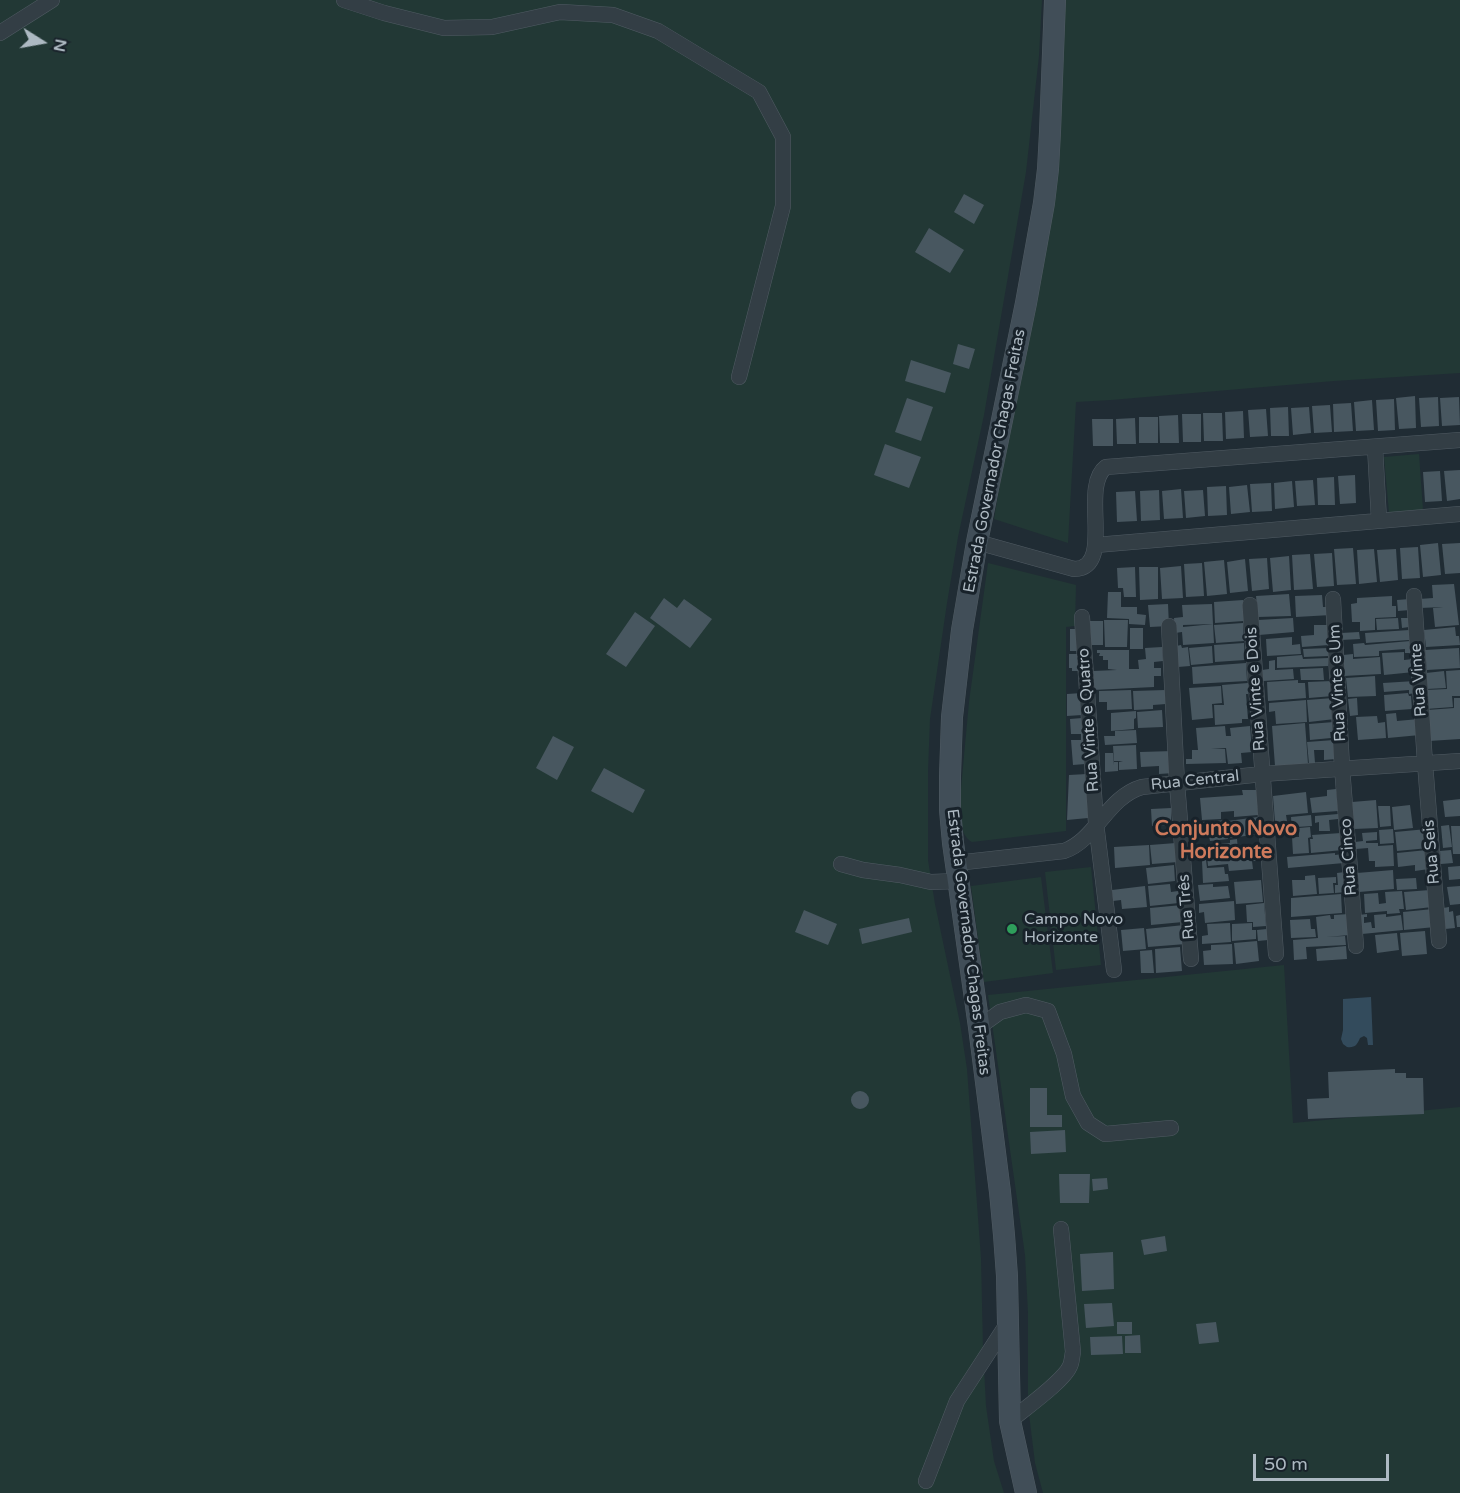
<!DOCTYPE html>
<html>
<head>
<meta charset="utf-8">
<style>
	body { margin:0 }
	#map { position:relative; width:1460px; height:1493px; overflow:hidden; background:#202c34; font-family:"Varela Round",sans-serif }
	canvas { display:block }
	.north { position:absolute; left:12px; top:12px; width:60px; height:60px; -webkit-text-stroke:4px #18222a; paint-order:stroke; rotate:101deg; font-size:16px; font-weight:700; line-height:24px; text-align:center; color:#adb9c2 }
	.north::after { content:''; display:block; margin:auto; width:21px; height:27px; background:#adb9c2; clip-path:polygon(50% 0,100% 100%,50% 72%,0 100%) }
	.scale { position:absolute; left:1253px; top:1454px; width:136px; height:27px; box-sizing:border-box; border:3px solid #adb9c2; border-top:0; padding-left:8px; font-size:18px; line-height:21px; white-space:nowrap; color:#adb9c2; -webkit-text-stroke:4px #18222a; paint-order:stroke }
</style>
</head>
<body>
<div id="map">
<canvas width="1460" height="1493"></canvas>
<div class="north">N</div>
<div class="scale">50 m</div>
</div>
<script>
const g = document.querySelector('canvas').getContext('2d');
g.lineJoin = 'round';
function paint(path, color) {
  g.fillStyle = color;
  g.fill(path, 'evenodd');
}
function strokePath(path, color, width, dash) {
  g.strokeStyle = color;
  g.lineWidth = width;
  g.lineCap = dash ? 'butt' : 'round';
  g.setLineDash(dash || []);
  g.stroke(path);
}
function drawText(font, color, halo, rows, align = 'center') {
  g.font = font + ' "Varela Round",sans-serif';
  g.lineWidth = 6;
  g.setLineDash([]);
  g.textBaseline = 'middle';
  g.strokeStyle = halo;
  g.fillStyle = color;
  for (const [text, x, y, turn = 0] of rows) {
    g.save();
    g.translate(x, y);
    g.rotate((+turn || 0) * Math.PI / 180);
    g.textAlign = isNaN(turn) ? turn : align;
    if (halo) g.strokeText(text, 0, 0);
    g.fillText(text, 0, 0);
    g.restore();
  }
}
paint(new Path2D(`
	M0,0h1042l-3,56 -13,116 -42,243 -26,122 -11,66 -17,116 -2,53v88l7,44 25,119 7,46 14,189 2,90 3,58 8,55 10,32h-1004z
	M1063,0h397v373l-126,8 -223,19 -35,2 -8,141 -74,-24 17,-100z
	M1419,454l4,56 -34,3 -5,-56z
	M988,563l88,22 -1,41 -9,1v204l-94,11c-11,-6 -11,-21 -13,-32l10,-108z
	M1091,867l10,98 -45,5 -11,-98z
	M1041,877l12,96 -69,9 -13,-96z
	M1284,965l9,158 167,-16v386h-417l-8,-30 -7,-57v-93l-3,-58 -37,-260z`), '#223835');
paint(new Path2D(`
	M1371,997l2,48h-5l-1,-7 -3,-2 -4,2c-3,7 -5,10 -13,9l-4,-3 -2,-5 2,-9v-31z`), '#334b5c');
paint(new Path2D(`
	M964,194l20,11 -10,19 -20,-12z
	M929,228l35,22 -14,23 -35,-21z
	M958,344l17,5 -6,20 -16,-5z
	M911,360l40,13 -6,20 -40,-12z
	M1415,396l1,32 -17,1 -3,-31z
	M1438,397l1,29 -18,1 -2,-29z
	M1459,397l1,28 -18,1 -2,-28z
	M907,398l26,9 -12,34 -26,-9z
	M1394,399l1,31 -17,1 -2,-31z
	M1372,400l2,30 -18,1 -2,-29z
	M1351,403l2,28 -19,1 -1,-28z
	M1330,405l2,27 -18,1 -2,-27z
	M1288,407l1,29h-18l-1,-28z
	M1309,407l2,26 -18,2 -2,-27z
	M1266,409l2,27 -18,1 -2,-27z
	M1243,411l1,27 -18,1 -1,-27z
	M1203,413h19l1,28h-19z
	M1182,414h19v28h-18z
	M1178,415l1,28h-19l-1,-27z
	M1139,417h19v26h-19z
	M1135,418l1,26h-19l-1,-25z
	M1092,419h21v27h-20z
	M885,444l36,13 -12,31 -35,-13z
	M1460,470v29l-13,2 -3,-30z
	M1440,471l2,30 -17,1 -2,-30z
	M1355,475l1,28 -16,1 -2,-28z
	M1334,477l1,28h-17l-1,-27z
	M1313,480l2,25 -18,1 -2,-25z
	M1292,481l2,26 -19,2 -1,-26z
	M1271,483l1,28 -20,1 -2,-28z
	M1247,485l3,27 -19,2 -2,-27z
	M1226,486l1,29 -19,1 -1,-29z
	M1181,489l2,29 -19,1 -2,-28z
	M1159,490l1,30 -19,1 -1,-30z
	M1203,490l2,26 -19,2 -2,-27z
	M1135,491l2,30 -20,1 -1,-30z
	M1438,543l3,32 -18,2 -3,-32z
	M1460,543v30l-15,1 -3,-30z
	M1418,547l2,31 -18,1 -2,-31z
	M1353,548l3,36 -19,1 -3,-36z
	M1374,549l3,33 -18,2 -2,-34z
	M1396,549l2,31 -18,2 -3,-32z
	M1332,553l2,33 -17,1 -3,-33z
	M1310,554l3,35 -19,1 -2,-35z
	M1289,556l2,34 -18,2 -3,-34z
	M1267,558l2,31 -17,2 -3,-32z
	M1245,559l3,32 -18,2 -3,-31z
	M1224,560l3,34 -20,2 -3,-34z
	M1202,563l2,33 -18,1 -2,-33z
	M1181,566l2,32 -21,1 -2,-31z
	M1135,567l1,30h-12l-1,-9h-5l-1,-20z
	M1139,567h19v32l-18,1z
	M1454,584l5,41 -24,2 -2,-19 10,-1 -23,1 -1,-9 14,-1 -1,-13z
	M1108,592h13v15h16v7l9,1 -1,10 -16,-1v-5l-22,-1z
	M1289,594l2,22 -33,1 -2,-21z
	M1322,595l1,12h8v8l-35,2 -1,-21z
	M1392,596v10h4v11l-21,1v12l-15,1v-9h-8l-1,-18 6,-1v-5z
	M664,598l13,10 7,-9 28,20 -22,29 -40,-30z
	M1410,599v11l-12,1 -1,-11z
	M1243,600l1,21 -29,2 -1,-21z
	M1168,604l1,22 -19,1 -2,-22z
	M1212,604l1,20 -30,1v2l30,-3 1,19 -31,2 -1,-13 -7,1 -1,-15 9,-1 -1,-12z
	M635,612l20,14 -29,41 -20,-13z
	M1293,618l1,14 -35,3 -1,-15z
	M1398,618l1,11 -22,1 -1,-11z
	M1401,618h7l1,9 -7,1z
	M1104,620h24l-1,27h-22z
	M1090,621h13v24h-12z
	M1243,623l1,18 -28,2 -2,-18z
	M1314,625h14l1,20 -27,2 -1,-11 13,-1z
	M1455,627l1,9h3l1,9 -34,2 -2,-17z
	M1130,628h13v21h-13z
	M1070,629h9v22h-9z
	M1409,630v10l-43,3 -1,-10z
	M1359,632l1,7 -19,1v-7z
	M1292,637v8l8,-1 1,10 -34,2 -1,-17z
	M1410,641l1,12h-6v-4l-26,2v5l-25,1 -1,-13 11,-1 1,2z
	M1244,643l1,17 -30,2 -1,-17z
	M1181,645l1,3 6,-1 2,19 -12,1 -2,-21z
	M1212,646l1,17 -22,2 -2,-17z
	M1162,647l1,14 -9,1v6h7v8h-7v11l-61,3v-19l24,-1 -9,-1v-9h-5v-4h-4l1,-3h-3v-3h32v19h10l-1,-9 8,-1 -1,-11z
	M1329,648v8l-25,1 -1,-8z
	M1459,648l1,20 -33,2 -2,-20z
	M1404,652v8l9,-1 1,13 -30,3 -2,-22z
	M1069,654h10l1,17h-8v-3h-3z
	M1353,654v5l27,-2 1,17 -37,2 -1,-21z
	M1302,655l1,4 25,-1v8l-51,2v-11z
	M1275,660v10l18,-1 1,10 -31,2 -1,-11 7,-1v-8z
	M1246,663l1,18 -54,3 -1,-17z
	M1323,668l1,12h-23l-1,-11z
	M1460,670v26h-8l1,11 -27,2 -1,-19 22,-1 -1,-18z
	M1444,671l2,17 -19,1 -1,-16z
	M1375,676l1,20 -28,1 -2,-19z
	M1298,680v3h7l1,15 -38,3 -1,-19z
	M1332,681l1,15 -24,2 -1,-16z
	M1415,681l1,12 -7,1v-4l-25,2 -1,-9z
	M1248,683v11h-2l2,25h-6v4l-27,2 -1,-20h10l-2,-20z
	M1221,686l1,17 -10,1 1,14 -21,2 -3,-32z
	M1131,690l1,19 -25,1v-8h-8v-11z
	M1165,690l1,14 -13,1v4l-19,1 -1,-19z
	M1082,693v22l-15,1v-22z
	M1408,693l1,3h2l1,13 -27,2 -1,-16z
	M1333,698l2,21 -26,3 -2,-22z
	M1357,698l1,17 -8,1 -2,-17z
	M1454,698h6v41l-31,2 -2,-31 27,-2z
	M1306,700l1,22 -31,2 -1,-13 -6,1v-9z
	M1162,710l1,17 -25,1 -1,-16z
	M1136,711v7l-2,1v10l-23,2v-18z
	M1396,713l1,8 22,-2 1,16 -32,3 -2,-24z
	M1377,716l1,7 7,-1 1,16 -28,2 -2,-23z
	M1082,718l3,46 -12,1 -2,-25h10v-6h-10l-1,-15z
	M1334,722v10h-4l1,6 -21,2 -1,-16z
	M1305,723l3,41 -33,2 -3,-40z
	M1225,726l1,10h5l-1,-8 20,-2 2,26 -11,1 1,10 -14,1 -2,-16 -15,1h14l1,14 -40,1v-5h6v-9h6l-2,-22z
	M1136,730l1,13 -32,2 -1,-9h11v-5z
	M553,736l21,11 -17,33 -21,-12z
	M1334,740l2,19 -12,1v-10h-10l1,13 -6,1 -2,-22z
	M1136,745l1,24 -18,1v-8l4,-1h-9l-1,-15z
	M1173,751l1,22 -15,1v-8l-18,1 -1,-15z
	M1105,753h8l1,12v-3h4v9l-13,1z
	M604,768l41,22 -12,23 -42,-22z
	M1087,774l1,44 -21,2 2,-45z
	M1336,789l2,22 -26,2 -2,-15 17,-2v-6z
	M1242,790h15l1,25 -24,2v-6l-13,1v7l-19,1 -2,-22 43,-3z
	M1306,792l2,21 -22,2 1,6 -12,1 -2,-26z
	M1460,799v17l-15,1 -2,-16z
	M1376,800l2,28 -24,1 -2,-27z
	M1410,805l3,23 -19,2 -2,-23z
	M1378,806h12l1,20 -11,1z
	M1171,808v17l-19,1 -1,-17z
	M1338,814v5l-9,1 1,11h-11v-9l-4,1v-7z
	M1311,815l1,11 -15,1v7h-5l-1,-17z
	M1258,817l2,17 -30,4 -2,-17z
	M1226,820l2,19 -18,2 -1,-5 -12,1 -1,-14z
	M1449,825l3,22 -9,1 -2,-22z
	M1451,826h9v28h-7z
	M1310,827l1,10 -3,1 1,15 -16,1 -1,-17h7v-9z
	M1393,829l1,14 -14,1 -1,-14z
	M1427,829l2,19 -32,3 -2,-19z
	M1377,832v8l-11,1v2h12v3l15,-1 1,21 -19,1v-6h-6l-1,-13 -12,1 -1,-7 8,-1 -1,-8z
	M1341,833l2,17 -32,3 -1,-14h3l-1,-4z
	M1237,839l1,12 -32,4 -1,-10 25,-2v-3z
	M1176,843l2,19 -26,2 -2,-19z
	M1149,845l1,20 -35,3 -1,-21z
	M1257,850l1,11h-6l1,8 -24,2 -1,-7 -20,2 -1,-10z
	M1427,850l2,19 -14,2v-6l-17,2 -1,-14z
	M1451,850l2,13 -12,1 -1,-13z
	M1335,853v2l8,-1 1,9 -56,5 -1,-11z
	M1206,860l1,8 17,-1 1,7h3l1,7 -26,2 -1,-22z
	M1174,865l1,16 -27,3 -2,-16z
	M1460,866v13l-11,1 -1,-13z
	M1393,870l1,19 -35,3 -2,-19z
	M1345,872l1,20 -11,1v-8h3l-1,-12z
	M1315,875l2,19 -24,2 -1,-16h13v-4z
	M1336,877v6h-3l1,10 -15,1 -1,-16z
	M1416,878l1,11 -20,1 -1,-11z
	M1261,880l2,22 -27,2 -2,-22z
	M1170,884l1,8 7,-1 1,12 -29,3 -2,-20z
	M1213,884v3l15,-1 2,12 -30,3 -2,-16z
	M1145,886l2,21 -25,2 -1,-9 -8,1 -1,-11z
	M1460,886v18l-10,1 -3,-18z
	M1430,890l2,17 -26,3 -2,-18z
	M1402,891l2,18h-5l1,4 -13,1v-3l-22,2 -1,-19 14,-1 1,11 7,-1 -1,-11z
	M1341,894l1,19 -51,4v-19z
	M1234,901l1,19 -30,3 -1,-11 -5,1v-9z
	M1264,903l2,23 -13,1v-5h-6l-1,-17z
	M1182,905l1,17 -32,3 -1,-17z
	M1449,907v5l4,-1 2,17 -10,1 -2,-21z
	M1433,909l2,18 -31,3 -1,-18z
	M804,910l33,14 -9,21 -33,-13z
	M1349,914l1,21 -24,2 19,-1 1,9 -40,2 1,12 -13,1 -1,-20 25,-2 -2,-21 14,-2 1,4h3v-4z
	M1367,914v3h-3v6l7,-1 1,6h3l-1,-13 12,-1v3l15,-2 2,15 -41,4 -3,-19z
	M1460,915v12h-3l-1,-11z
	M909,918l3,14 -50,12 -3,-15z
	M1310,919l1,10h4l1,8 -25,1 -1,-18z
	M1230,923l1,19 -29,2v-8l6,-1 -1,-11z
	M1252,923v7h4v9l-24,2v-17z
	M1184,925l2,19 -38,3 -2,-18z
	M1144,928l2,21 -23,2 -2,-21z
	M1267,929l1,11 -10,1 -1,-11z
	M1425,931l2,23 -25,2 -2,-23z
	M1397,933l2,17 -22,3 -2,-18z
	M1257,941l2,20 -23,3 -2,-21z
	M1232,944l1,20 -29,1 -1,-14 8,-1v-5z
	M1346,946l1,13 -30,2 -1,-12z
	M1180,947l2,24 -26,2 -1,-24z
	M1152,950l2,23h-13l-1,-22z
	M1395,1069v4h11v5h17l1,36 -116,5 -1,-20 22,-1 -1,-26z
	M1030,1088h17v27h15v12h-32z
	M851 1100a9 9 0 1 1 18 0a9 9 0 1 1-18 0Z
	M1065,1130l1,22 -35,2 -1,-22z
	M1059,1174h31l-1,29h-29z
	M1107,1178l1,11 -15,2 -1,-12z
	M1165,1236l2,15 -23,4 -3,-15z
	M1113,1252l1,37 -32,2 -2,-37z
	M1112,1303l2,23 -28,2 -2,-24z
	M1117,1322h15v12h-15z
	M1216,1322l3,20 -20,2 -3,-20z
	M1140,1335l1,18h-16v-17z
	M1122,1336l1,18 -32,1 -1,-18z`), '#485760');
const minor = new Path2D(`
	M344,0l40,13 60,15 48,-1 68,-15 53,3 45,16 101,61 24,45v69l-44,171
	M0,33l52,-33
	M1375,447l4,73
	M977,542l97,27c42,-1 5,-82 32,-102l354,-27
	M1096,545l364,-31
	M1414,596l11,167 14,178
	M1333,599l9,168 14,179
	M1250,605l26,349
	M1082,617l14,206 18,147
	M1169,626l8,157 14,176
	M956,863l108,-12c32,-11 43,-54 78,-64l120,-13 198,-13
	M841,864l22,6 37,5 31,7 27,-1
	M979,1027l21,-15 26,-7 22,6 16,43 9,42 15,27 17,11 66,-6
	M1010,1421c14,-12 54,-40 60,-55 2,-4 2,-10 3,-14l-12,-123
	M926,1481l31,-80 50,-77`);
const secondary = new Path2D(`
	M1026,1493l-16,-72 -3,-145 -3,-41 -4,-43 -21,-165 -26,-184 -3,-33v-34l2,-59 10,-87 15,-88 49,-239 18,-100 4,-34 2,-37 5,-132`);
strokePath(minor, '#505b63', 16);
strokePath(secondary, '#505b63', 22);
strokePath(minor, '#333e45', 15);
strokePath(secondary, '#414e58', 21);
for (const [x, y, r, color] of [
	[1012,929,6,"#2e9e5b"]
]) {
  const dot = new Path2D();
  dot.arc(x, y, r, 0, 2 * Math.PI);
  g.fillStyle = color;
  g.fill(dot);
  strokePath(dot, '#18222a', 2);
}
drawText('16px', '#adb9c2', '#18222a', [
	["Estrada Governador Chagas Freitas",995,461,-79],
	["Rua Vinte",1419,680,-94],
	["Rua Vinte e Um",1338,683,-93],
	["Rua Vinte e Dois",1256,689,-94],
	["Rua Vinte e Quatro",1089,720,-94],
	["Rua Central",1195,781,-6],
	["Rua Seis",1432,852,-95],
	["Rua Cinco",1349,857,-94],
	["Rua Três",1187,907,-95],
	["Estrada Governador Chagas Freitas",968,942,83]
]);
drawText('16px', '#adb9c2', '#18222a', [
	["Campo Novo",1024,920],
	["Horizonte",1024,938]
], 'left');
drawText('bold 20px', '#ce7a5c', '#18222a', [
	["Conjunto Novo",1226,830],
	["Horizonte",1226,853]
]);
</script>
</body>
</html>
